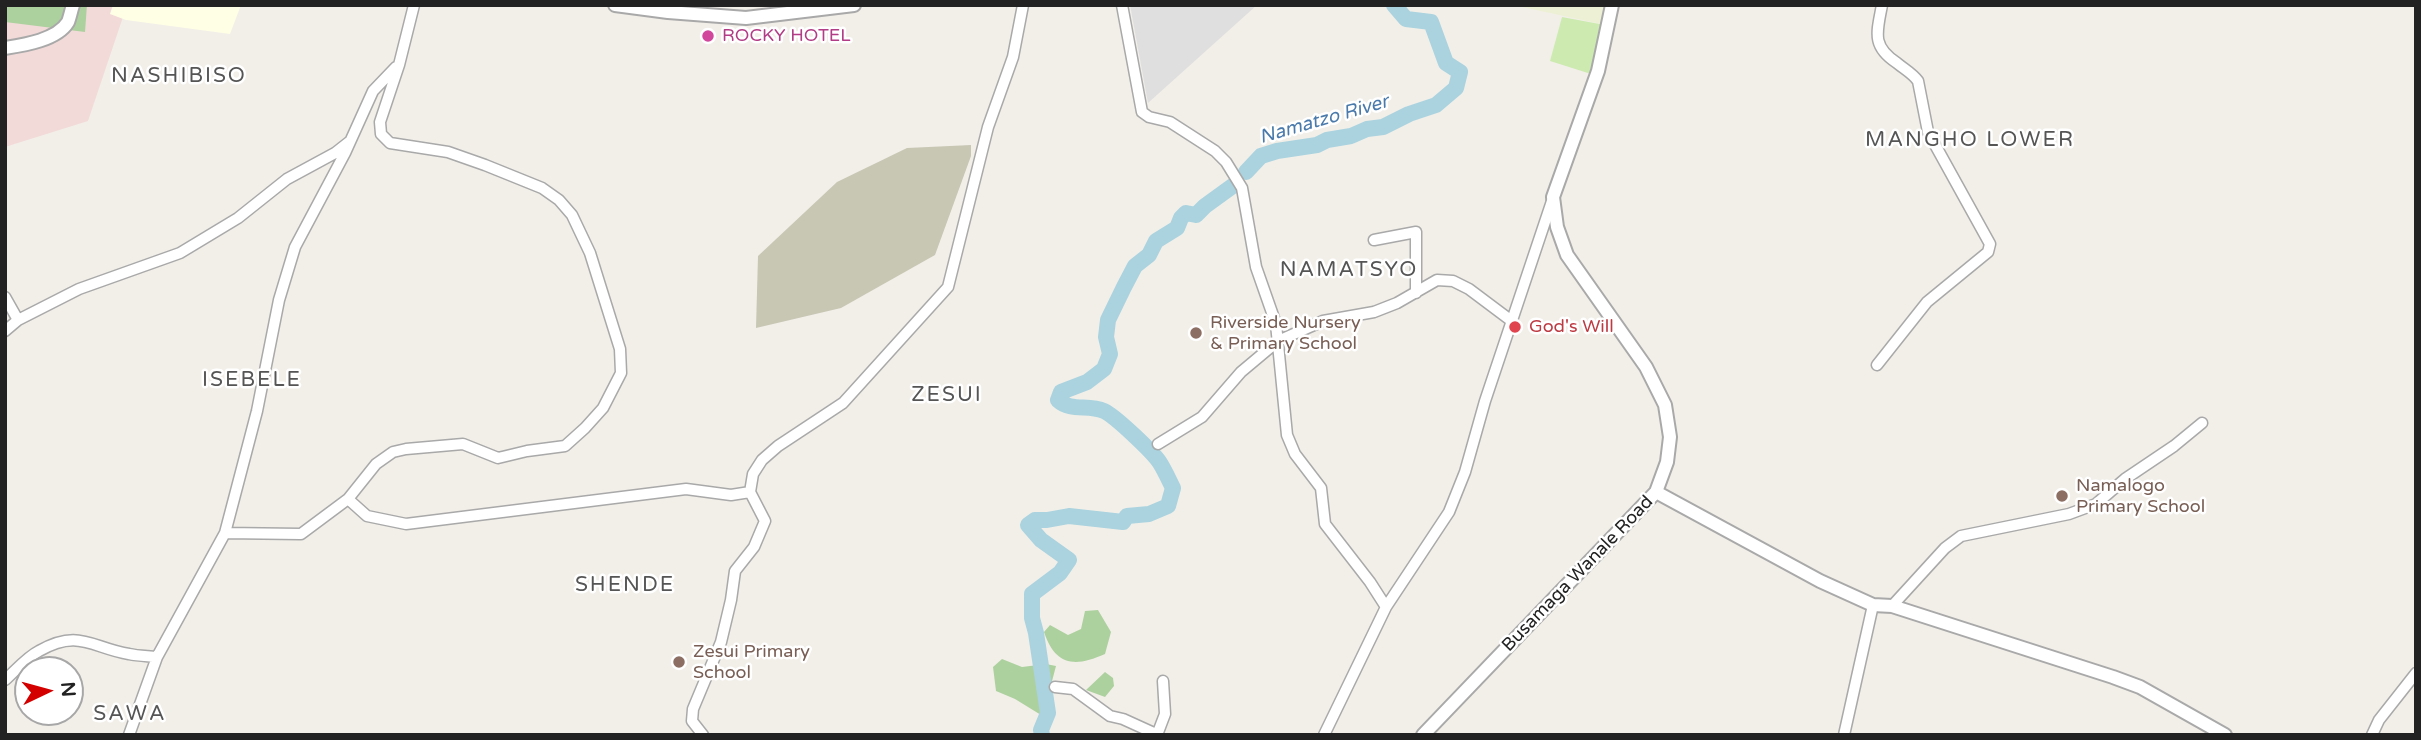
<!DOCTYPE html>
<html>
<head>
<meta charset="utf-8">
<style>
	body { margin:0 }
	#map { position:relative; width:2421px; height:740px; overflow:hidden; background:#f2efe9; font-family:"Varela Round",sans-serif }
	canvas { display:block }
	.frame { position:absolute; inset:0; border:7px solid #222; pointer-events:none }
	.north { position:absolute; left:14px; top:656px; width:70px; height:70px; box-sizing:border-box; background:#fff; border:2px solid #a7a7a7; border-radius:50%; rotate:85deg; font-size:19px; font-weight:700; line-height:28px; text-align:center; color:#222 }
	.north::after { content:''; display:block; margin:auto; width:24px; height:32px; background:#d40000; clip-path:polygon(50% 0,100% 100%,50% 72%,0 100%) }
</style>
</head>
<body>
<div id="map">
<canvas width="2421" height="740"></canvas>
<div class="frame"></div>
<div class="north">N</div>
</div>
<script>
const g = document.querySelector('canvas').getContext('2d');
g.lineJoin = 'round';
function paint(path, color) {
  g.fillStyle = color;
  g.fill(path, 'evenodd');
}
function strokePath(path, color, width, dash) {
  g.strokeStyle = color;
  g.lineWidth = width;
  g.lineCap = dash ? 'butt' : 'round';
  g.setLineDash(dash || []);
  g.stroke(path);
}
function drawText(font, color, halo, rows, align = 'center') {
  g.font = font + ' "Varela Round",sans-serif';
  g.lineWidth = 5;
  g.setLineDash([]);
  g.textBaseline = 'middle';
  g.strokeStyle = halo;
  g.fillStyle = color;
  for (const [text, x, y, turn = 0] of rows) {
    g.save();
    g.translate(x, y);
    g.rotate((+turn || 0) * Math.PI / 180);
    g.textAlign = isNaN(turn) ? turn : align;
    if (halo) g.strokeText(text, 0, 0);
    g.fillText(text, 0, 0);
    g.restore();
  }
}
paint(new Path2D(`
	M1130,5h127l-109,98z`), '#e0dfdf');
paint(new Path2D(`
	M5,5h122l-39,116 -83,26z`), '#f2dad9');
paint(new Path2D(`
	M113,5h128l-11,29 -104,-14 -16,-6z`), '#ffffe5');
paint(new Path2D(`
	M971,145v11l-36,99 -94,53 -85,20 2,-72 79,-74 70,-34z`), '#c7c7b4');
paint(new Path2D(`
	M1513,5h96l-4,20z`), '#eef0d5');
paint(new Path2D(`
	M1562,17l43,8 -14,49 -41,-13z`), '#cdebb0');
paint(new Path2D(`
	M5,5h82l-2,27 -80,-10z
	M1098,610l13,22 -6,22c-31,14 -50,11 -61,-22l6,-7 18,10 13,-6 4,-18z
	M1002,659l20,8 24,-3 10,2 -5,19v20l-10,10 -26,-16 -19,-8 -3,-24z
	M1105,672l8,6 1,8 -9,11 -19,-7z`), '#add19e');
strokePath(new Path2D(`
	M1246,172l15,-16 16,-5 40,-6 10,-5 24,-4 16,-7 16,-2 26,-13 27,-9 20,-17 4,-16 -14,-9 -15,-41 -25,-3 -12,-14
	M1042,735l-1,-5 7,-17 -12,-80 -4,-15v-24l28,-21 9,-13 -28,-20 -13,-15 7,-5h12l22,-4 54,6 4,-6 22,-2 19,-8 5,-18c-4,-8 -8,-17 -13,-25 -6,-10 -45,-47 -56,-52 -16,-7 -33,1 -46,-11l3,-8 26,-10 17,-13 6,-15 -4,-17 2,-17 16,-33 11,-21 14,-11 7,-14 21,-13 4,-10 5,-5 10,2 9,-9 29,-21`), '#aad3df', 16);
const minor = new Path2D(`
	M1122,5l20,107 7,5 21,5 45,29 11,11 16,26 14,79 20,57 11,111 8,19 26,34 4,36 45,58 16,25
	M1374,240l42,-8v61
	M5,297l13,23
	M5,331l13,-11 61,-31 101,-36 58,-35 49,-39 48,-26 14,-11
	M1877,365l50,-63 61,-50 2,-8 -62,-112 -10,-51c-6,-8 -14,-12 -21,-18 -26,-17 -20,-31 -15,-58
	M1158,444l44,-27 39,-45 37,-31 45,-20 51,-9 23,-9 40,-23 16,1 16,8 44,33
	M348,499l28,-35 17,-12 13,-3 57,-5 35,14 29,-7 38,-5 20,-18 18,-20 18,-35 -1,-24 -30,-96 -18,-38 -13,-15 -17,-12 -57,-23 -37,-13 -58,-9 -9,-9 -1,-12 19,-57 15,-60
	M225,533l76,1 47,-35 19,17 39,8 280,-35 45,6 19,-3
	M1892,606l53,-58 16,-12 108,-22 27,-10 29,-25 49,-33 28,-23
	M5,680c11,-10 22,-23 34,-29 40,-23 53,-3 90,3 9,2 19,2 28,3
	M1055,687l18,2 37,27 13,3 33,15
	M129,735l28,-78 68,-124 32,-122 22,-111 16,-53 50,-94 28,-62 23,-24
	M703,735l-11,-14 1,-12 28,-67 10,-42 4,-29 19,-24 11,-26 -15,-29 3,-18 9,-14 16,-14 65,-43 105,-116 40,-160 25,-70 10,-52
	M1157,735l8,-21 -2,-33
	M1324,735l62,-128 63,-95 16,-40 20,-71 68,-203
	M1844,735l29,-130
	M2372,735l7,-15 37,-47`);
const tertiary = new Path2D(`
	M615,5l53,7 78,6 108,-13
	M5,48c19,-3 52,-8 63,-26 2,-5 3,-11 5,-17
	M1656,492l164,89 53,24 19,1 221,71 27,10 85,48
	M1423,735l233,-243 11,-30 3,-25 -5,-32 -19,-38 -79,-112 -10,-28 -4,-30 45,-126 14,-66`);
strokePath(minor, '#a9a9a9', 13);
strokePath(tertiary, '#a9a9a9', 16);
strokePath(minor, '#fff', 10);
strokePath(tertiary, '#fff', 12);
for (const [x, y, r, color] of [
	[708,36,7,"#d1479c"],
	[1515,327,7,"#e0444e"],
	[1196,333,7,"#8d6e63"],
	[2062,496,7,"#8d6e63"],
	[679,662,7,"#8d6e63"]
]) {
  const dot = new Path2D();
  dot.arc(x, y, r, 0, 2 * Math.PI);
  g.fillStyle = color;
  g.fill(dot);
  strokePath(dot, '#fff', 2.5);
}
drawText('18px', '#b23c85', '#fff', [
	["ROCKY HOTEL",722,36]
], 'left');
drawText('18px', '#785e54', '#fff', [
	["Riverside Nursery",1210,323],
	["& Primary School",1210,344],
	["Namalogo",2076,486],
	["Primary School",2076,507],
	["Zesui Primary",693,652],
	["School",693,673]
], 'left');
drawText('18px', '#be3a42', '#fff', [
	["God's Will",1529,327]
], 'left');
drawText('18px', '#222', '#fff', [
	["Busamaga Wanale Road",1578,574,-46]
]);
drawText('italic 19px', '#4a7aab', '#fff', [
	["Namatzo River",1324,120,-16]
]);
g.letterSpacing = '2px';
drawText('21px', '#555', '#fff', [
	["NASHIBISO",179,76],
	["MANGHO LOWER",1970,140],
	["NAMATSYO",1349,270],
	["ISEBELE",252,380],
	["ZESUI",947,395],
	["SHENDE",625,585],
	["SAWA",130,714]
]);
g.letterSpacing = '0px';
</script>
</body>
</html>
